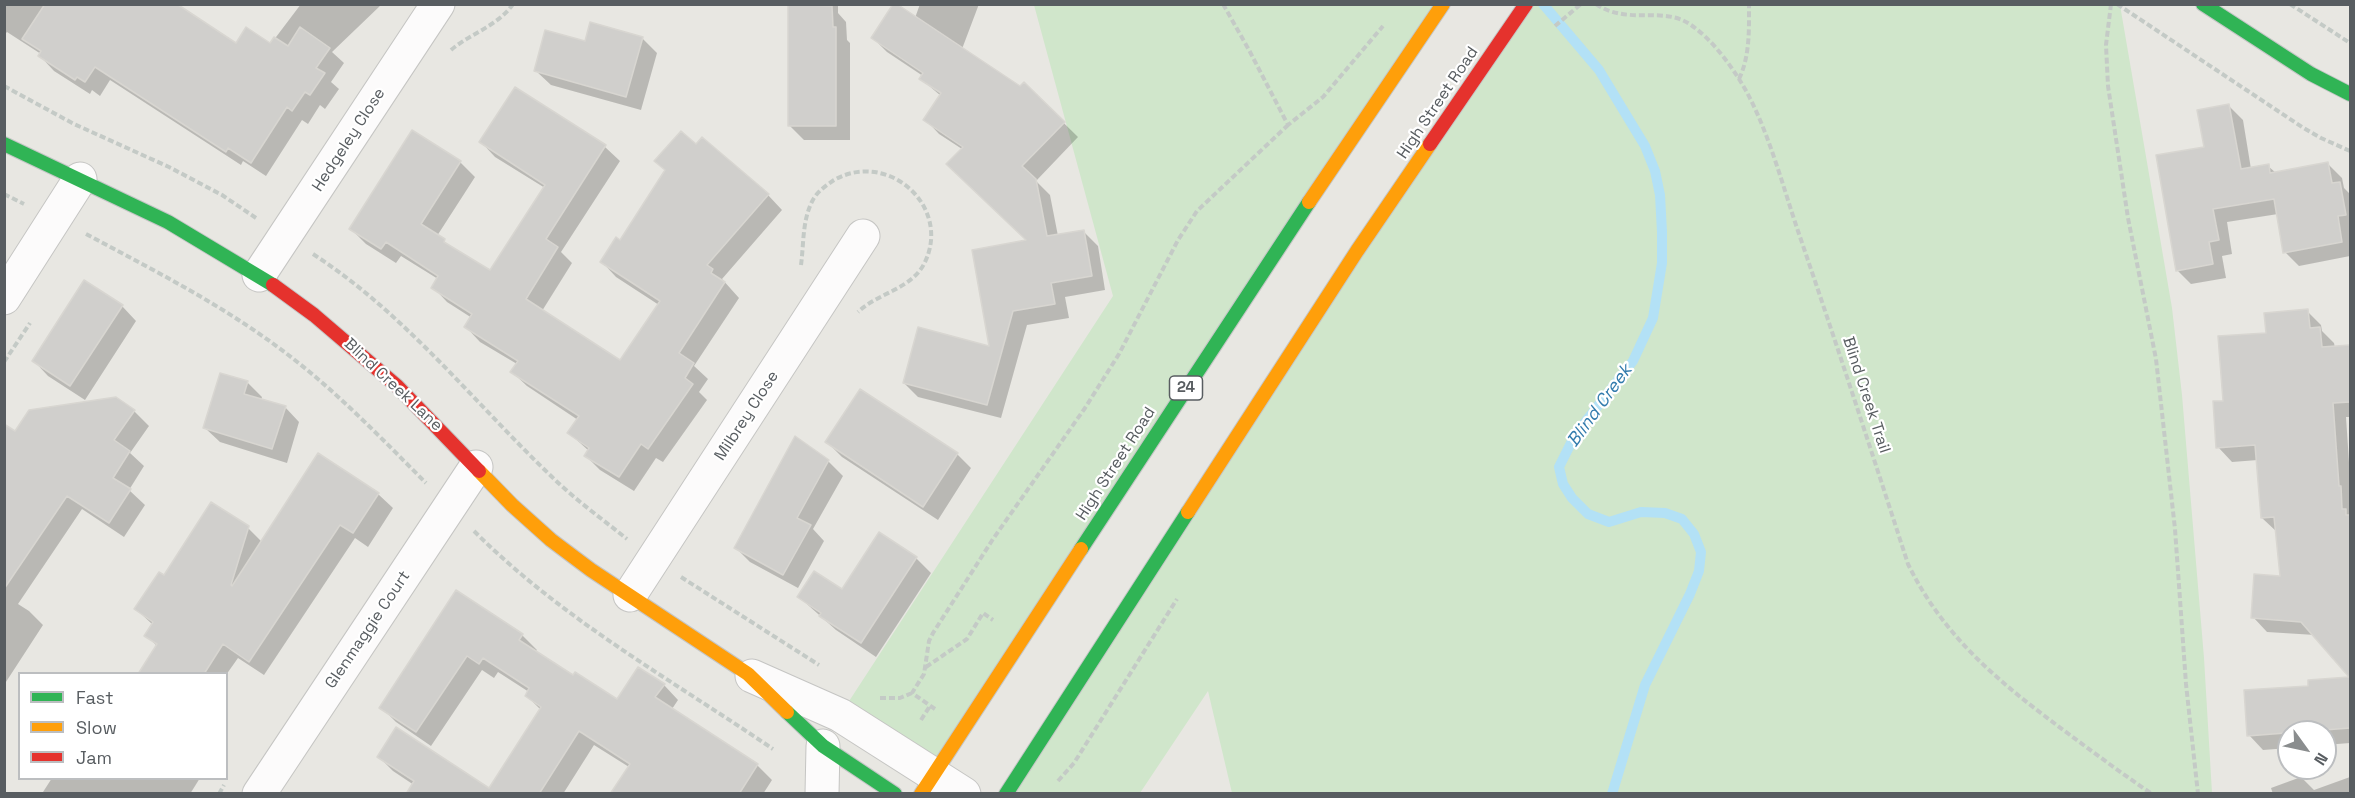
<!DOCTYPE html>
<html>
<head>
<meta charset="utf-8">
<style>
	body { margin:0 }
	#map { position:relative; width:2355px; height:798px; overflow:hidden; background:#e8e7e2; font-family:"Space Grotesk",sans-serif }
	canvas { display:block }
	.frame { position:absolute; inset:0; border:6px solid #585d61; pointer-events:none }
	.legend { position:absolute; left:18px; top:672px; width:210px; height:108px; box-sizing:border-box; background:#fff; border:2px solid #bcbec0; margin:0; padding:8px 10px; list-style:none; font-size:18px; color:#585d61 }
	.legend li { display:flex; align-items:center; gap:12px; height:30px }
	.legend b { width:30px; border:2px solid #bcbec0 }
	.north { position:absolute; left:2277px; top:720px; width:60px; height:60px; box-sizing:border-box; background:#fff; border:2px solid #bcbec0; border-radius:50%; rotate:123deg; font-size:16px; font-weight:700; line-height:24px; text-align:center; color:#585d61 }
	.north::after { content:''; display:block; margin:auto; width:21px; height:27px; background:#8a8d8e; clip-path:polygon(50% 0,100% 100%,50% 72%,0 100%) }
</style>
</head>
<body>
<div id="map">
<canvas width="2355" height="798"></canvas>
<div class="frame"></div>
<ul class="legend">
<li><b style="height:8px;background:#30b455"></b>Fast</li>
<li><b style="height:8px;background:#ff9f0a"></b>Slow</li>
<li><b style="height:8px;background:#e5322d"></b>Jam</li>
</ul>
<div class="north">N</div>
</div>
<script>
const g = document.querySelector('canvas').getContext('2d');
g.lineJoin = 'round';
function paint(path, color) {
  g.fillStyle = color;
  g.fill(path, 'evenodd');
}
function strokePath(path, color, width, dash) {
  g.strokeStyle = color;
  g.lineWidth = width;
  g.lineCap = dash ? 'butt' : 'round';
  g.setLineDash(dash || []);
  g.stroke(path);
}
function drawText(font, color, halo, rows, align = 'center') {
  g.font = font + ' "Space Grotesk",sans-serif';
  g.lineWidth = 4.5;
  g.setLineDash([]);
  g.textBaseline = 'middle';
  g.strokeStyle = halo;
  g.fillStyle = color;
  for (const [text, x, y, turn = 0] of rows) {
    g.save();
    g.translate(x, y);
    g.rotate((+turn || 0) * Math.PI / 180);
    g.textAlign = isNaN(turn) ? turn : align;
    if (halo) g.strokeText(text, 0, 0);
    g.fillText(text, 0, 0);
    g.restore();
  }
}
paint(new Path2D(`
	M1034,5h409l-510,769 -93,-59 273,-419z
	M1526,5h594l52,303 10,87 22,263 8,135h-980l-24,-102 -68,102 -134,1z`), '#d0e6cb');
paint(new Path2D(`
	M4,4h170l62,41h34l31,-41 80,1 -49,47 12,11 -13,19 8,7 -14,20 -5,-4 -12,19 -6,-4 -36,56 -23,-15 -2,4 -131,-85 -10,16 -8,-6 -2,4 -36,-23 -14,-15 1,-2 -34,-22 -3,3z
	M789,4h49v9l8,9 1,18 3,3v97h-46l-15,-15z
	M920,4h59l-17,45 58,39 4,-4 54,53 -42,44 14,14 8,41 26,-4 14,14 7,44 -40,7 4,21 -42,7 -26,93 -83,-21 -14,-14 87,-35 37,-107 -66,-92 -23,-15 -14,-15 16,-23 -20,-17 2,-3 -36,-24 -14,-14 42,-20z
	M642,38l15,15 -16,57 -90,-25 -15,-14 50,-28z
	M515,89l90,58 15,14 -59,91 11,11 -30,48 79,51 38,-57 -43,-28 -14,-15 18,-20 76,-96 72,49 14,15 -60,69 17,19 -45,68 14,13 -9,13 8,8 -44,62 -7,-4 -22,33 -34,-21 -14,-14 3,-5 -20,-18 9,-13 -51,-34 -15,-14 5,-8 -37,-22 -14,-15 6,-9 -25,-16 -14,-15 5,-8 -37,-23 -5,7 -30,-19 -15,-15 109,-67 15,15 -38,59 17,14 36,22 55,-84 -50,-31 -14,-15z
	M2229,106l14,14 8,49 17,-3 8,7 52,-9 14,14 2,10 6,6v62l-51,10 -14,-14 -7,-38 -51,8 5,32 -10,2 4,22 -35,6 -14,-14 29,-122z
	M122,306l14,15 -51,79 -37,-24 -14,-15z
	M2307,311l14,14 1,6 12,12 1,5 15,-1v70h-4l4,60v199l-35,-41 -48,-3 -14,-15 29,-40 -5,-45 -15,-14 -4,-58 -26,2 -14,-15 7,-45 43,-68z
	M247,382l15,15 -1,3 24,7 14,15 -12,41 -67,-21 -15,-14z
	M116,399l18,12 15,15 -19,27 14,13 -15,24 16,15 -21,32 -42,-28 -64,95 11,7 14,14 -39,60v-259l12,7z
	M827,442l130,12 14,14 -33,52 -96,-63z
	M319,455l59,39 15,14 -25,39 -13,-9 -91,137 -26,-17 -12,17v-1h-86l17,-28 -11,-11 7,-10 -17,-16 28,-31 84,-50 14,14z
	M828,461l15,15 -30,53 11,12 -26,47 -48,-26 -14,-14z
	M879,534l37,24 15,15 -55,84 -40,-27 -37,-33 44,-6z
	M457,592l65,43 15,15 -2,2 82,49 47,-16 14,15 -6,9 85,56 15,15 -9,14h-151l17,-27 -35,-22 -31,49h-155l6,-9 -21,-14 -14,-14 111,33 51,-80 -14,-14 2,-4 -31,-20 -4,6 -12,-8 -51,76 -35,-24 -15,-15z
	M2350,679v64l-25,2v-13h-36v16l-26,2 -14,-15 61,-48 -1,-5z
	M2301,777l13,13 36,-13v17h-77l-2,-6z
	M52,778h148l-10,16h-145l-2,-2z`), '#0003');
strokePath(new Path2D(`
	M1543,4l56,66 46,76 10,25 5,24 2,37v31l-9,55 -20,43 -58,74 -16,32 4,17 9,14 16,16 21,8 32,-10 24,1 17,6 12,15 7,18 -2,19 -9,23 -45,91 -33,109`), '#b3e1f6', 10);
const building = new Path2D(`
	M45,4h132l59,39 10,-16 24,16 4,-6 14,9 12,-19 30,21 -14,20 9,5 -15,22 -5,-3 -13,19 -5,-4 -36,56 -23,-15 -2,4 -131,-85 -10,15 -8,-5 -2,3 -37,-24 3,-5 -19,-12z
	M788,4l44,2 1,21h3v99h-48z
	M893,4h4l123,82 4,-4 41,40 -43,44 14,13 11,57 37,-6 8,46 -41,7 4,21 -42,7 -26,94 -84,-22 15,-56 71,19 -17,-96 54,-10 -80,-76 17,-17 -40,-27 18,-27 -22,-14 4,-6 -52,-35z
	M590,22l53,15 -17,60 -92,-26 11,-41 40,11z
	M515,87l91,58 -60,94 12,8 -32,52 94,61 40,-59 -60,-39 16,-25 4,3 45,-70 -11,-9 27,-30 15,13 6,-7 67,57 -62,71 6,4 -2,4 14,9 -46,71 15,10 -9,15 8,6 -45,65 -7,-5 -22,33 -35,-21 5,-8 -22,-15 12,-17 -69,-44 8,-11 -54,-34 8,-13 -41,-26 7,-12 -52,-34 -5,7 -32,-20 63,-99 49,31 -40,63 24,15 -1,3 46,28 55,-85 -66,-43z
	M2229,104l12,65 28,-5 1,9 58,-11 4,21 8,-1 6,33 -8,1 4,26 -59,11 -9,-54 -61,10 6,31 -10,2 4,22 -37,7 -20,-116 48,-8 -7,-37z
	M84,280l39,25 -53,81 -38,-25z
	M2308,309l2,19 10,-1 2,20 28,-2v57l-17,1 6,83h2l1,23h4v6h4v213l-103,8 -3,-46 64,-4v-6l41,-3 -48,-55 -50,-4 3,-44 26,2 -6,-59 -13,1 -6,-73 -39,3 -3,-47h10l-5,-65 48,-3 -2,-20z
	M220,373l28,8 -4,13 42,12 -14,43 -69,-21z
	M860,389l98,64 -35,54 -98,-65z
	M116,397l19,13 -21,30 16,11 -17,27 18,11 -22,34 -42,-27 -63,93v-165l11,7 14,-21z
	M795,436l34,24 -32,58 14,7 -28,50 -49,-27z
	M318,453l61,40 -26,40 -13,-8 -91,137 -26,-18 -19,30h-66l19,-30 -13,-8 9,-14 -19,-13 25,-37 5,3 47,-73 38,24 -18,59 1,1z
	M879,532l38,25 -56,86 -42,-27 2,-3 -24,-16 17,-26 28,18z
	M456,590l67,44 -4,6 54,35 2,-3 42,27 21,-32 27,17 -10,13 103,67 -19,30h-129l20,-30 -51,-33 -40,63h-133l8,-13 -37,-24 19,-30 93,61 52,-81 -16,-11 4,-8 -46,-30 -4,6 -12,-8 -51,76 -37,-24z`);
paint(building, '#d0cfcc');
strokePath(building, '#d8d6d1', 1.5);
const street = new Path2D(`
	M259,275l179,-271
	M4,298l76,-119
	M630,595l233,-359
	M752,676l88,39 124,79
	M259,794l217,-327
	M822,794l1,-48`);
const fast = new Path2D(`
	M2203,4l108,70 39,20
	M4,144l164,78 105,63
	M1081,549l228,-347
	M787,712l36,34 72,48
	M1006,794l182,-282`);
const slow = new Path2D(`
	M1309,202l134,-198
	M479,471l33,34 39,35 40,30 157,104 39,38
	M1188,512l169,-261 73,-107
	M921,794l160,-245`);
const jam = new Path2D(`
	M1430,144l96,-140
	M273,285l41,30 83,71 82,85`);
strokePath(street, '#c5c5c3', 35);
strokePath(fast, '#c5c6c6', 16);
strokePath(slow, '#c5c6c6', 16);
strokePath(jam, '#c5c6c6', 16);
strokePath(new Path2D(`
	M1223,4l26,46 39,75 35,-28 60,-71
	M1596,4c32,22 67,1 95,21 19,13 36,35 48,54 27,42 43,105 59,152 38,111 74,222 110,333 37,76 96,122 162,171 27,20 54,40 82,59
	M2111,4l-5,41 2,41 20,132 28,141 19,170 11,155 12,110
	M2117,4l185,123 19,11 29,13
	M2290,4l60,39
	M1555,26l26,-22
	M451,50c20,-17 47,-24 62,-46
	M1739,79c11,-23 10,-49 10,-75
	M4,86l70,38 95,43 53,28 34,23
	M4,194l20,10
	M86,234c73,39 146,76 210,127 47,37 88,80 130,122
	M313,254c91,59 159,146 237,221 23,23 51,43 77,64
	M801,265c3,-22 1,-47 13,-67 5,-8 13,-13 20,-18 55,-31 119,28 90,84 -13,25 -46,29 -66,48
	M4,362l26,-39
	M474,531c88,88 196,148 299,218
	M681,577l138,88
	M926,667l41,-28 16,-26 10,7
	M880,698h20l12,-5
	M935,709l-23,-16 12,-19 5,-33 4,-8 60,-94 92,-131 34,-54 59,-114 19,-29 91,-86
	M921,720l9,-14
	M1058,781l16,-18 103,-164
	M219,794l5,-9`), '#c4cac6', 4, [6, 3]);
strokePath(street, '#fcfbfb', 33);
strokePath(fast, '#30b455', 14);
strokePath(slow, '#ff9f0a', 14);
strokePath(jam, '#e5322d', 14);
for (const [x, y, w] of [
	[1186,388,33]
]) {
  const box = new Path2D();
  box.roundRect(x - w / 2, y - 12, w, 24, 4.5);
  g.fillStyle = '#fff';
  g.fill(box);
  strokePath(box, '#585d61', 1.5);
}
drawText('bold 15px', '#585d61', null, [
	["24",1186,388]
]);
drawText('16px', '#585d61', '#fff', [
	["High Street Road",1438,103,-56],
	["Hedgeley Close",349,140,-57],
	["Blind Creek Lane",393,385,43],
	["Blind Creek Trail",1866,395,72],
	["Milbrey Close",747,416,-57],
	["High Street Road",1116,464,-57],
	["Glenmaggie Court",368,630,-56]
]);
drawText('italic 18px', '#327bad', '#fff', [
	["Blind Creek",1600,406,-54]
]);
</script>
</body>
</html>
